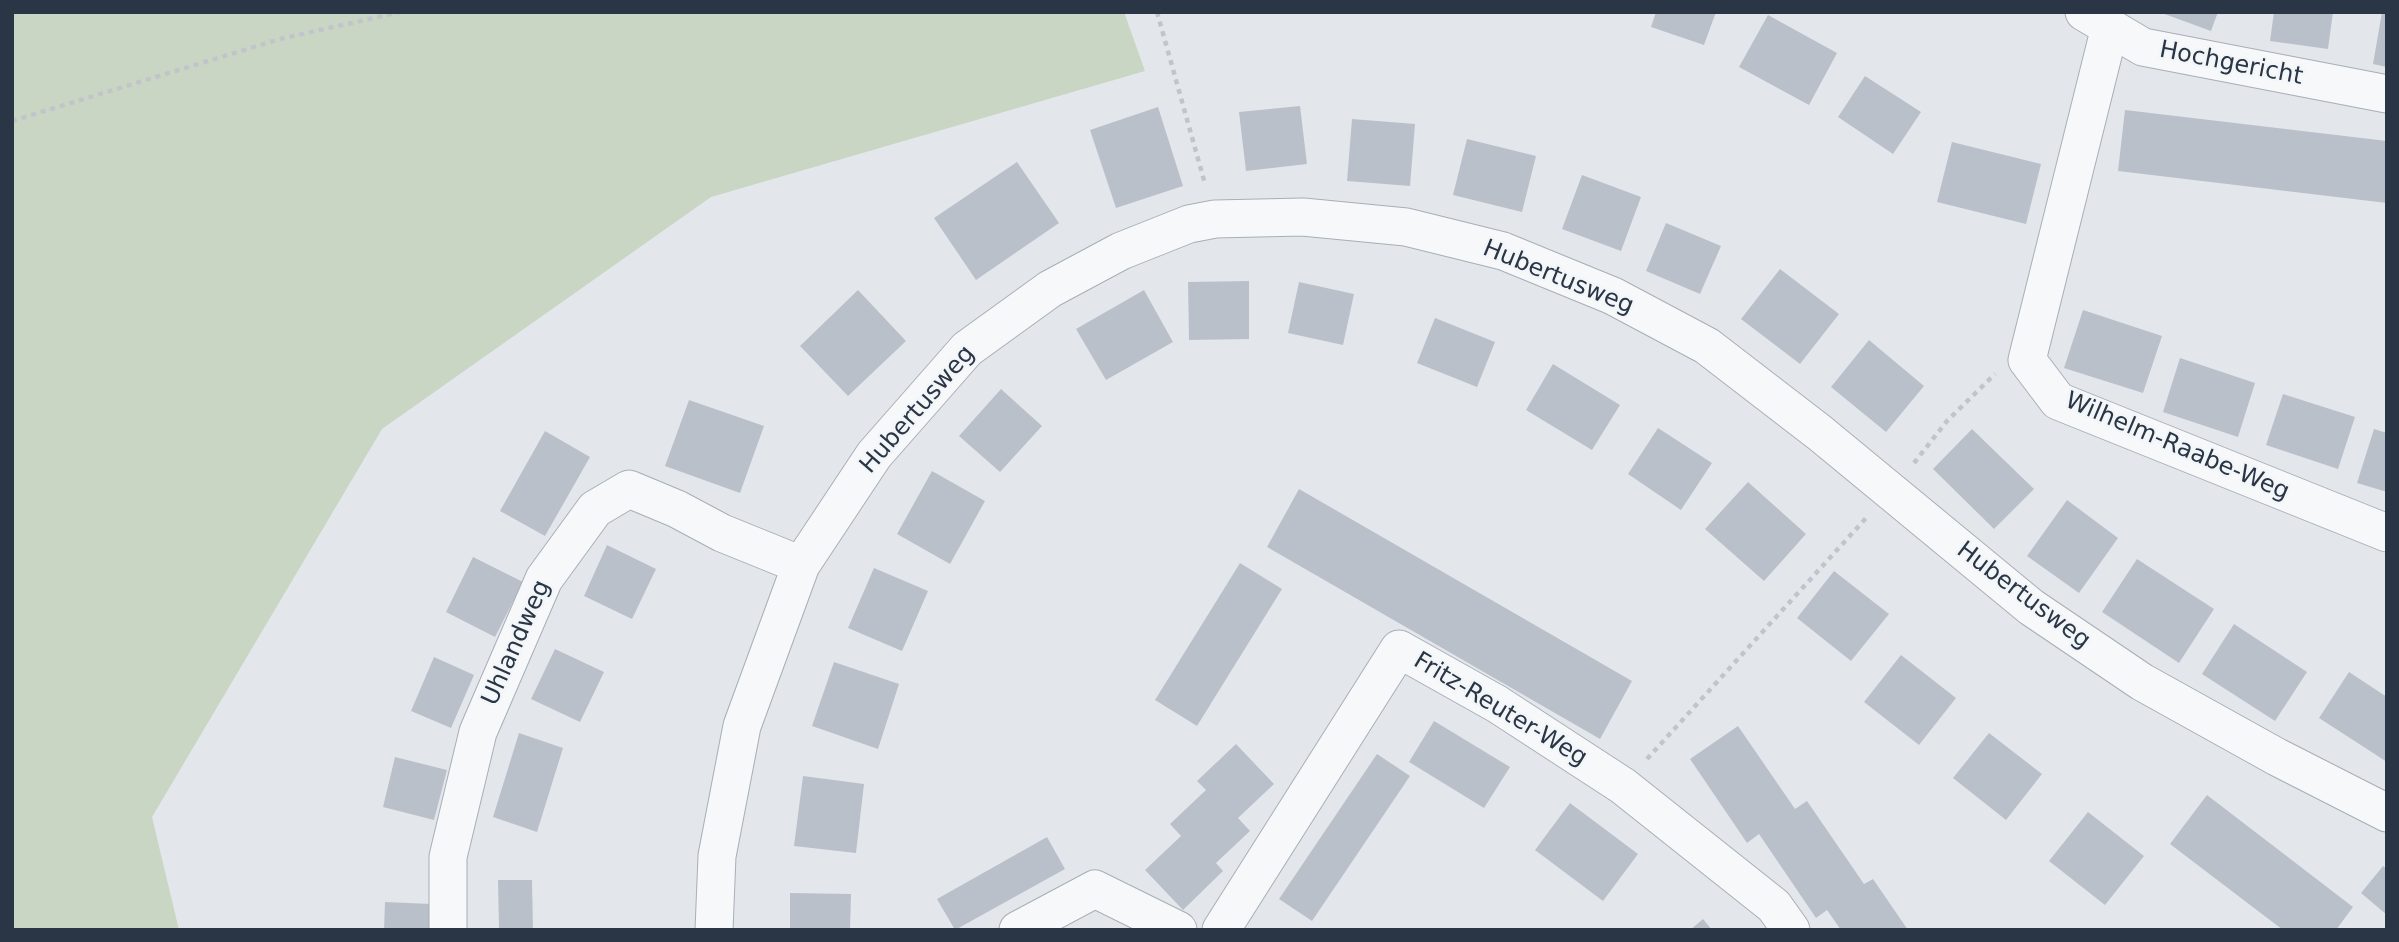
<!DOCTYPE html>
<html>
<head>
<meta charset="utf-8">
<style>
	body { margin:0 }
	#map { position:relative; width:2399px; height:942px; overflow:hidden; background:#e3e7ec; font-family:"DejaVu Sans",sans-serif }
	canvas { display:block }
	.frame { position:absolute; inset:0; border:14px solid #2a3545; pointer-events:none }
</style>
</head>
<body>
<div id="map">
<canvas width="2399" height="942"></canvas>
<div class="frame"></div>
</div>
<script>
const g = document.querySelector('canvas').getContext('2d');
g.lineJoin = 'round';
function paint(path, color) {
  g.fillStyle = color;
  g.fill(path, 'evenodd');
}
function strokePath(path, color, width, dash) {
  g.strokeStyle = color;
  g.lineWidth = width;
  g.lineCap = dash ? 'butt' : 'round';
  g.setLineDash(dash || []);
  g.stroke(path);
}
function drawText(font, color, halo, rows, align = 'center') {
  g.font = font + ' "DejaVu Sans",sans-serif';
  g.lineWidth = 5;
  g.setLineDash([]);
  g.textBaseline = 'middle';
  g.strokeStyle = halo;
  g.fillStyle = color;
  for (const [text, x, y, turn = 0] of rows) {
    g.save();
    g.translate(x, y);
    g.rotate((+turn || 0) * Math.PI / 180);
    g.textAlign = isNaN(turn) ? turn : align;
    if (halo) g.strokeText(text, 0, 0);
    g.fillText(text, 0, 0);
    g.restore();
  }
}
paint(new Path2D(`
	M12,12h1112l21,59 -434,126 -329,232 -230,388 27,113h-167z`), '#c9d6c4');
paint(new Path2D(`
	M1656,12h60l-12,33 -53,-18z
	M2159,12h59l-7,19z
	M2274,12h59l-5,37 -58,-8z
	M2382,12h5v55l-14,-3z
	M1768,15l69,38 -28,52 -70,-38z
	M1865,76l56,36 -28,42 -55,-37z
	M1300,106l7,58 -61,7 -7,-59z
	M1158,107l25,79 -67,22 -26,-78z
	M2125,110l262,31v62l-269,-32z
	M1352,119l63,5 -5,62 -63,-5z
	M1467,139l69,17 -14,56 -69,-17z
	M1952,142l89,22 -15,60 -89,-22z
	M1017,162l42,61 -83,57 -42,-62z
	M1582,175l59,22 -20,54 -59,-22z
	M1666,223l55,23 -21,48 -54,-23z
	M1780,269l59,45 -39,50 -59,-45z
	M1249,281v58l-60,1 -1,-58z
	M1299,282l55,12 -11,51 -55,-12z
	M858,290l48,51 -58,55 -48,-50z
	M1144,290l29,52 -67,38 -30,-51z
	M2083,310l79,26 -19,57 -79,-25z
	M1435,318l60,24 -18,45 -60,-24z
	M1869,340l55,46 -38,46 -55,-45z
	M2180,358l75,25 -17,54 -75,-25z
	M1553,364l67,41 -28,45 -66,-40z
	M1001,389l41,37 -42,46 -41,-36z
	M2283,394l72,23 -17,52 -72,-24z
	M689,400l75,26 -24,67 -75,-27z
	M1658,428l54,35 -31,47 -53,-36z
	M1972,429l62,60 -40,40 -61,-60z
	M2374,429l13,4v59l-30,-9z
	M545,431l45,26 -45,79 -45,-25z
	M932,471l53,30 -35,63 -53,-30z
	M1748,482l58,52 -42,47 -59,-52z
	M1299,489l333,192 -32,58 -333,-192z
	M2067,500l51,38 -39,55 -52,-37z
	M607,545l49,24 -24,50 -48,-23z
	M473,557l50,25 -28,55 -49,-25z
	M2137,559l77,50 -35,54 -77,-51z
	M1240,563l42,26 -85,137 -42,-26z
	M874,568l54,23 -26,60 -54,-23z
	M1834,571l55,43 -38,47 -54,-43z
	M2234,624l73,48 -32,49 -73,-47z
	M555,649l49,23 -24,50 -49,-23z
	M1901,655l55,43 -37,47 -55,-43z
	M434,657l40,18 -23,53 -40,-17z
	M834,662l65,22 -21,65 -66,-23z
	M2349,672l38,25v65l-68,-44z
	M1434,721l76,46 -26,41 -75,-46z
	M1738,726l57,83 12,-8 57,83 9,-5 35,51h-67l-14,-20 -11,8 -57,-84 -12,9 -57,-84z
	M519,733l44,15 -26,84 -44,-15z
	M1989,733l53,41 -36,46 -53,-42z
	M1236,744l38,40 -36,34 12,13 -34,32 7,8 -40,39 -38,-40 36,-34 -11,-12 36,-34 -9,-9z
	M1377,754l33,22 -98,145 -33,-22z
	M395,757l52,13 -13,50 -51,-13z
	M803,776l61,8 -8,69 -62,-7z
	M2207,795l146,112 -17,23h-53l-113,-86z
	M1570,803l68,51 -35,47 -68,-51z
	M2088,812l56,44 -39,49 -56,-44z
	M1047,837l18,32 -110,61 -18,-31z
	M2383,866l4,3v46l-26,-22z
	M498,880h34l1,50h-34z
	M790,893l61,1 -1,36h-60z
	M385,902l46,2 -1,26h-46z
	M1703,919l9,11h-22z`), '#bac0ca');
const minor = new Path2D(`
	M2084,12l59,35 244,47
	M2110,27l-83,333 31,41 329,132
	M448,930v-73l30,-125 66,-153 51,-70 34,-20 48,20 45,24 79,32
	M714,930l3,-74 25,-130 59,-161 73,-110 93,-106 83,-60 71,-38 68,-27 26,-5 88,-2 103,10 97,24 110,45 94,50 113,87 211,174 111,75 135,75 110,56
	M1018,930l77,-41 83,41
	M1221,930l178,-281 98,55 126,82 151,120 17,24`);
strokePath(minor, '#a8aeb7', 39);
strokePath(new Path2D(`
	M1157,12l48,172
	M12,121l268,-82 120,-27
	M1914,463l33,-42 48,-47
	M1647,759l220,-242`), '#c1c5cb', 4.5, [5, 5]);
strokePath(minor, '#f6f8fa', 37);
drawText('24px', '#2a3545', '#f3f6f9', [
	["Hochgericht",2231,64,11],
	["Hubertusweg",1558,278,22],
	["Hubertusweg",918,410,-49],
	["Wilhelm-Raabe-Weg",2177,447,23],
	["Hubertusweg",2023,596,37],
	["Uhlandweg",517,643,-66],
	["Fritz-Reuter-Weg",1500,710,31]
]);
</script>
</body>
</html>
